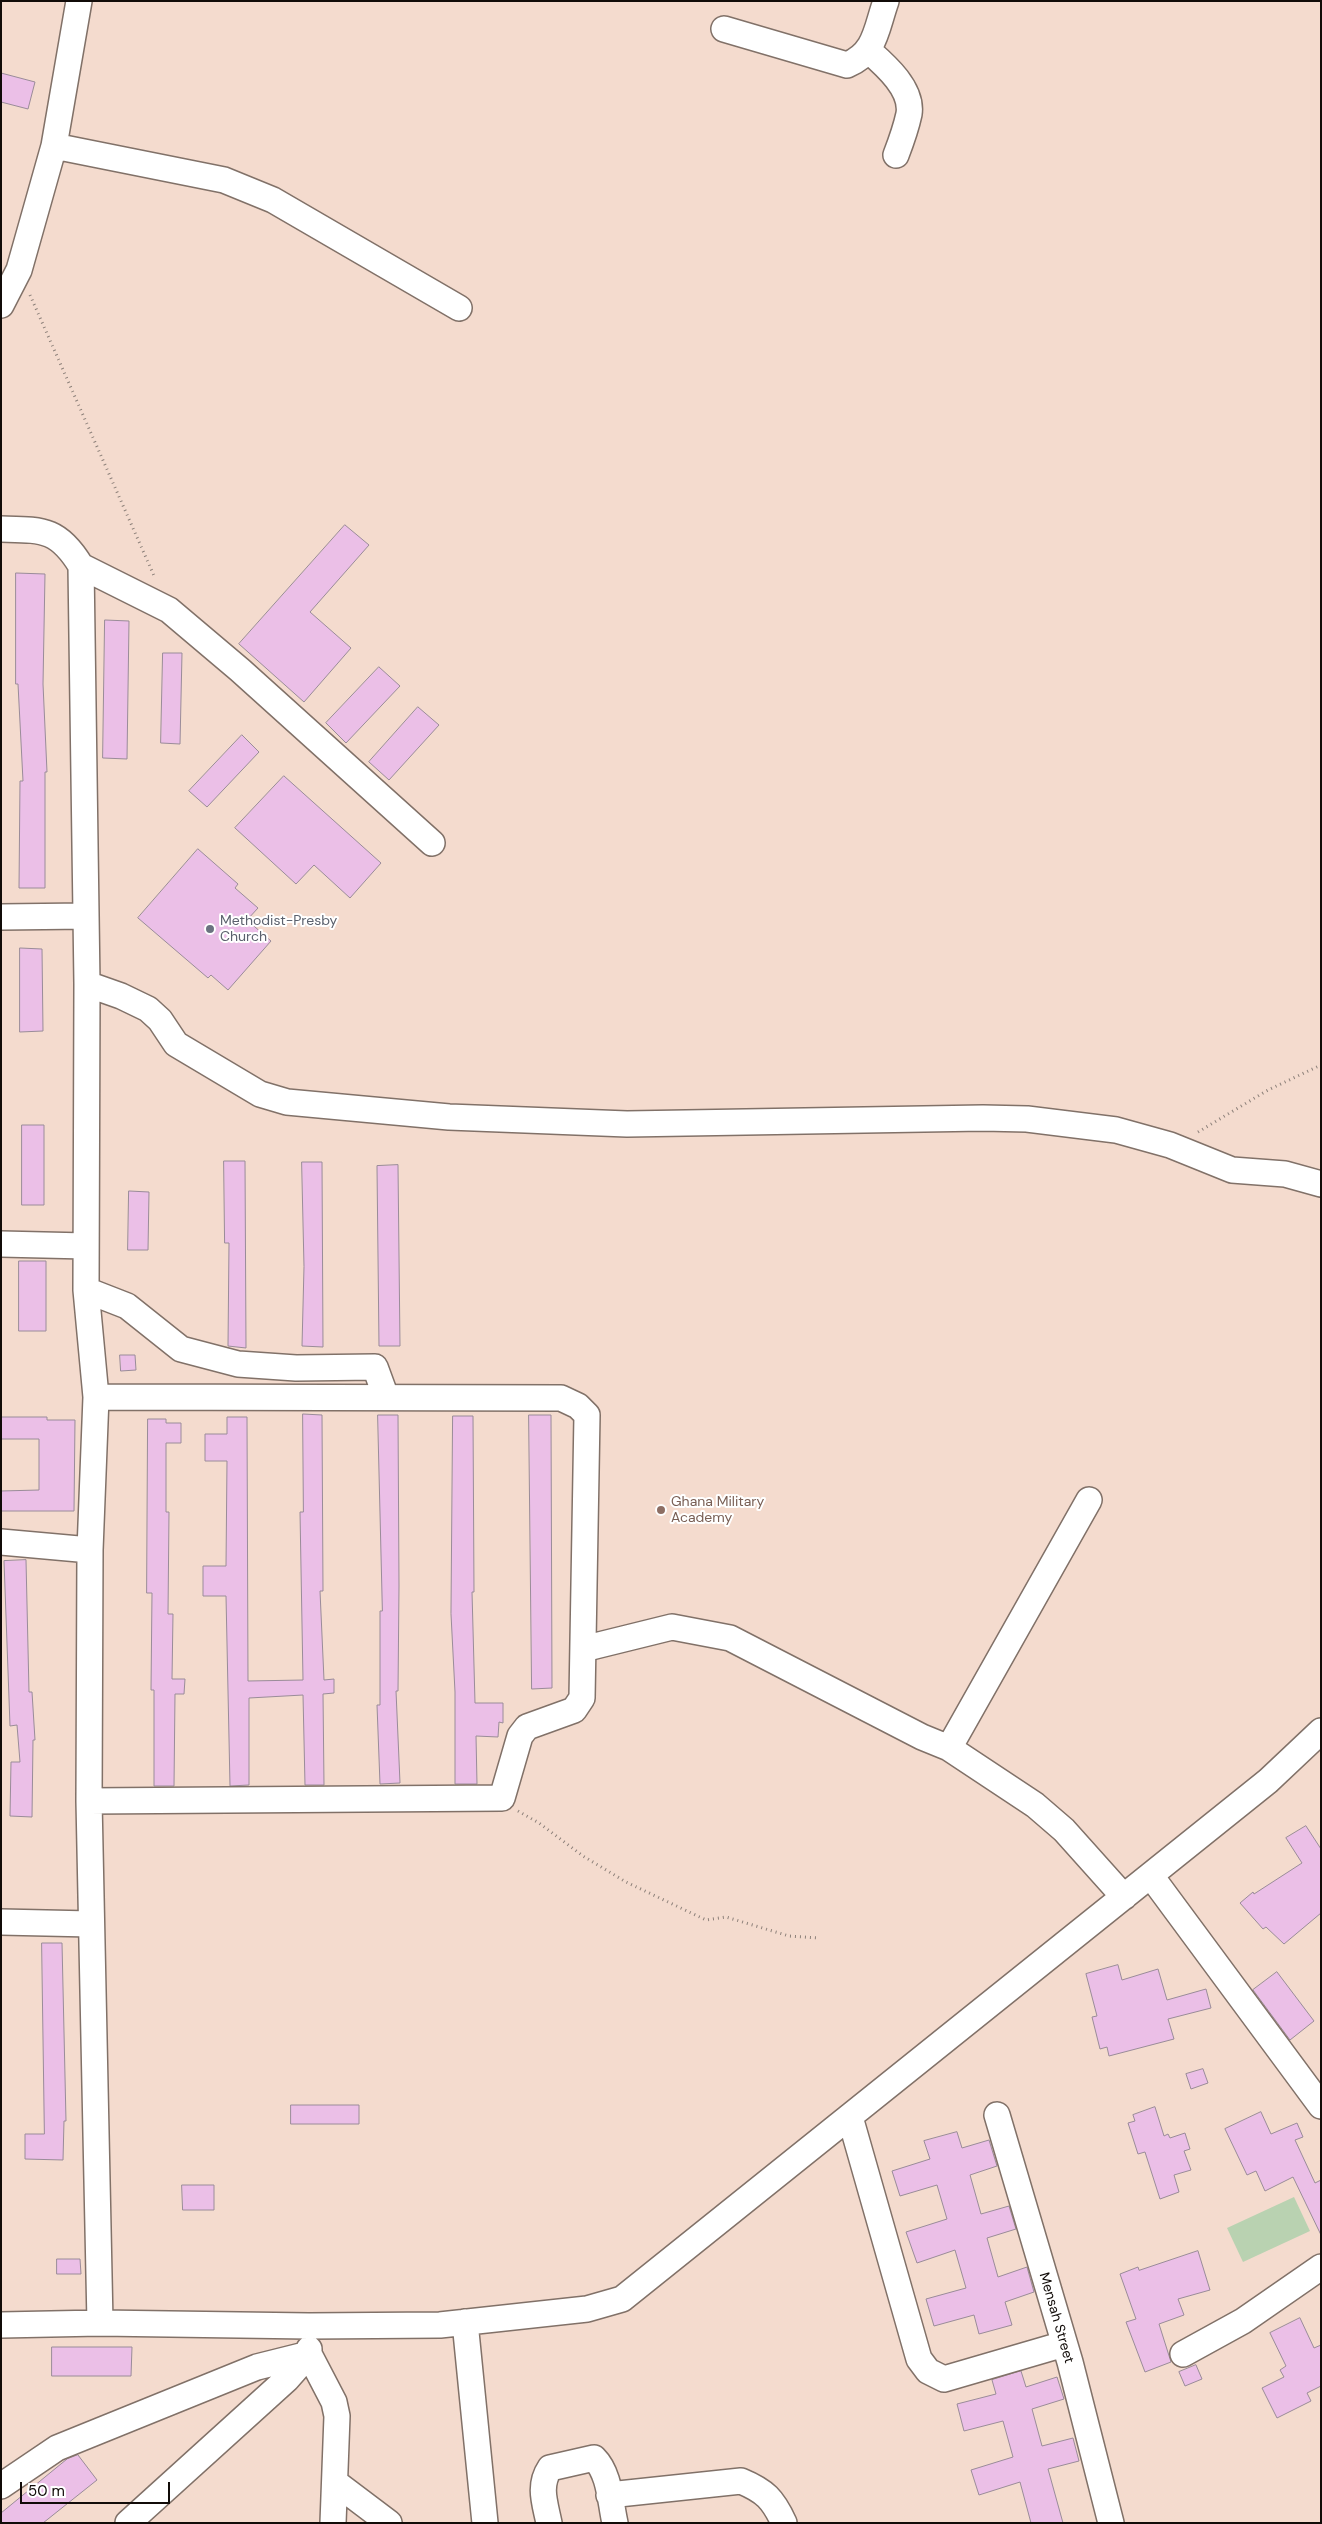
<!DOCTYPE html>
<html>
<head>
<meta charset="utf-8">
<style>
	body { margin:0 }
	#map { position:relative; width:1322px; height:2524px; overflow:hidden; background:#fceae0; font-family:"DM Sans",sans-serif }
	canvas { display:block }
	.frame { position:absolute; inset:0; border:2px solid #110b08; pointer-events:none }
	.scale { position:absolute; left:20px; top:2482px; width:150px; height:22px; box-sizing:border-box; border:2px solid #110b08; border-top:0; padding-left:6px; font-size:15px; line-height:18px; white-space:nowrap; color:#110b08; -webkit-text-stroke:4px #fff; paint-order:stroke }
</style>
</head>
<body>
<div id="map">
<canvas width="1322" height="2524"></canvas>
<div class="frame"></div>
<div class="scale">50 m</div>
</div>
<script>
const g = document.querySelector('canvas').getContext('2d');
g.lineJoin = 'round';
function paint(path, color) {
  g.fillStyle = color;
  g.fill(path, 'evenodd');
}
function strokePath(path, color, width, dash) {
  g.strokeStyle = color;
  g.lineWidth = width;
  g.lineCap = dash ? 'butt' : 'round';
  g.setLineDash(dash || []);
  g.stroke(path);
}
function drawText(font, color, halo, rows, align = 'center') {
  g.font = font + ' "DM Sans",sans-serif';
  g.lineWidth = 4;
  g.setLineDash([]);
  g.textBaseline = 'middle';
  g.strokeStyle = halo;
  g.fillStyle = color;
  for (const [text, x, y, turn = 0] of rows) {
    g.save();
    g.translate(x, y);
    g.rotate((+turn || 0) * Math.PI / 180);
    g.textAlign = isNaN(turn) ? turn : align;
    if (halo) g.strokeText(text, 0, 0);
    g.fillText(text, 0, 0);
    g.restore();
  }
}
paint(new Path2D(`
	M1,1h1320v2522h-1320z`), '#f4dbce');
paint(new Path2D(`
	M1294,2197l16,34 -67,31 -16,-34z`), '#b9d2b1');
const building = new Path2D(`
	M1,73l34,9 -7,27 -27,-7z
	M345,525l24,20 -59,67 41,36 -47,54 -65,-58z
	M16,573l29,1 -2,110 4,88h-2v116h-26l1,-107h3l-5,-97h-2z
	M105,620l24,1 -2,138 -24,-1z
	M163,653h19l-2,91 -19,-1z
	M379,667l21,19 -54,57 -20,-20z
	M418,707l21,18 -50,55 -20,-18z
	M242,735l17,17 -52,55 -18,-16z
	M284,776l97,87 -31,35 -36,-33 -18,19 -61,-56z
	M198,849l40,35 -3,4 23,20 -11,12 24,21 -43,49 -17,-15 -3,3 -70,-60z
	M20,948l22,1 1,82 -23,1z
	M22,1125h22v80h-22z
	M224,1161h21l1,187 -18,-2 1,-103h-4z
	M302,1162h20l1,185 -21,-1 2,-79z
	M398,1165l2,181h-21l-2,-180z
	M129,1191l20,1 -1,58h-20z
	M19,1261h27v70h-27z
	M120,1355h15l1,15 -15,1z
	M303,1414l19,1 1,176h-3l4,89 10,-1v14l-11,1 1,91h-19l-2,-90 -54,3v87l-19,1 -4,-190h-23v-30h23l1,-105h-22v-27h22v-17h20l1,264 55,-1 -3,-168h3z
	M378,1415h20l1,171 -1,105h-2l4,92 -20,1 -3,-79h3v-94h2z
	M529,1415h22l1,273 -20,1z
	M453,1416h20l1,176h-2l3,111h28v20l-4,-1 -1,15 -22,-1 1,48h-22v-92l-4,-78z
	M1,1417h46v3h28l-1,91h-73v-20l38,-1v-51h-38z
	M148,1419h18v4h15v20h-15v69h3l-1,102h5l-1,65h13l-1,15h-9l-1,92h-20v-96h-3l1,-97h-5z
	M26,1560l3,132h3l3,48h-2l-1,77 -22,-1 1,-54h9l-3,-37 -7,1 -6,-165z
	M1306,1826l15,23v64l-37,31 -18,-17 -3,2 -23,-26 13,-11 1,2 48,-31 -16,-25z
	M42,1943h20l4,178h-2l-1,39 -38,-1v-25h19z
	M1118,1965l4,15 36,-11 9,31 39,-11 5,19 -43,11 6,20 -65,17 -2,-9 -7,2 -8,-32 5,-1 -11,-42z
	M1277,1972l37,49 -24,19 -37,-50z
	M1203,2069l5,14 -17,6 -5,-15z
	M291,2105h68v19h-68z
	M1155,2107l9,29 4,-2 2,4 15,-5 5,16 -6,2 7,19 -17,5 5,17 -19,7 -15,-47 -7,2 -10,-31 7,-2 -2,-6z
	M1261,2112l10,22 26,-11 6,14 -8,3 20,43 6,-3v55l-28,-58 -28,14 -9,-20 -9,4 -22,-46z
	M957,2132l5,16 27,-8 8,26 -27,9 11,39 28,-8 7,23 -29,9 11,39 29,-10 7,25 -29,10 7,23 -33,9 -5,-19 -40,11 -8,-27 40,-11 -11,-38 -38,13 -11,-31 41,-13 -10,-34 -37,11 -8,-25 38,-12 -6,-18z
	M182,2185h32v25h-31z
	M1198,2251l12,39 -32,9 6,16 -25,9 12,38 -26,10 -19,-50 10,-3 -16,-45 18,-7 1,3z
	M57,2259h23l1,15h-24z
	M1300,2318l14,30 7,-3v41l-14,7 4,8 -34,17 -15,-30 22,-11 -4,-7 6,-4 -16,-33z
	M52,2347h80l-1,29h-79z
	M1196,2365l6,14 -17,7 -6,-14z
	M1021,2371l5,16 31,-10 7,22 -32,10 10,37 31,-8 6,23 -31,8 15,54h-32l-11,-41 -41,13 -8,-25 42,-13 -10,-36 -39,10 -7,-27 39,-10 -4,-14z
	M78,2455l19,25 -54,43h-42v-10l66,-54z`);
paint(building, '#ebbfe7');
strokePath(building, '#9a8c99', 1);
const minor = new Path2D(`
	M724,29l123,36c29,-12 29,-36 39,-64
	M869,51c16,14 44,38 40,63 -3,14 -8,28 -13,41
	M54,146l170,34 49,20 186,108
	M1,305l18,-35 35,-124 25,-145
	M1,529c41,1 57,-1 80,37l6,418 -1,306 10,107 -6,153 -1,251 11,522
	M81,566l88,44 71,60 192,173
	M1,917l85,-1
	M87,984l34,12 27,13 12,11 16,24 84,50 27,8 162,15 178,7 356,-6 44,1 89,11 54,15 62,25 53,4 36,10
	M1,1244l85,2
	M86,1290l41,16 54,43 57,15 58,4 79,-1 11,30
	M1,1542l89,8
	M583,1649l89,-22 58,11 192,99 27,11 140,-248
	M949,1748l86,57 29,25 60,67
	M89,1801l413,-3 18,-62 7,-9 47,-17 8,-12 5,-283 -9,-9 -17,-8 -465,-1
	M1151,1876l170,230
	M1,1922l90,2
	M997,2115l73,247 41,161
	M850,2117l69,242 9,12 16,8 120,-35
	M465,2322l20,201
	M1,2325l99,-2 209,3 131,-1 147,-16 35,-10 646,-518 53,-50
	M1183,2354l60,-33 78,-54
	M336,2483l53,40
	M1,2486l56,-38 200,-81 52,-13 25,48 3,14 -4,107
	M609,2495l132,-14c24,10 32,18 43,42
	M128,2523l159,-144 22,-25v-5
	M549,2523c-4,-20 -11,-37 1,-55l44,-10c16,16 16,43 21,65`);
strokePath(minor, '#817168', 28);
strokePath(new Path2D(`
	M30,295l125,283
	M1198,1132l70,-42 53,-25
	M518,1811l21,12 44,33 43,26 80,38 20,-3 63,19 29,2`), '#8d817a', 3, [1, 4]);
strokePath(minor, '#fff', 25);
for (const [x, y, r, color] of [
	[210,929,5,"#6b7280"],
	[661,1510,5,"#8d6e63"]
]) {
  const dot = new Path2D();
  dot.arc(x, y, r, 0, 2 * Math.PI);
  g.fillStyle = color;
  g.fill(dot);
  strokePath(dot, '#fff', 2);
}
drawText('14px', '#5b616d', '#fff', [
	["Methodist-Presby",220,921],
	["Church",220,937]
], 'left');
drawText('14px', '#785e54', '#fff', [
	["Ghana Military",671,1502],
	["Academy",671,1518]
], 'left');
drawText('14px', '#110b08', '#fff', [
	["Mensah Street",1056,2318,74]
]);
</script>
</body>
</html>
